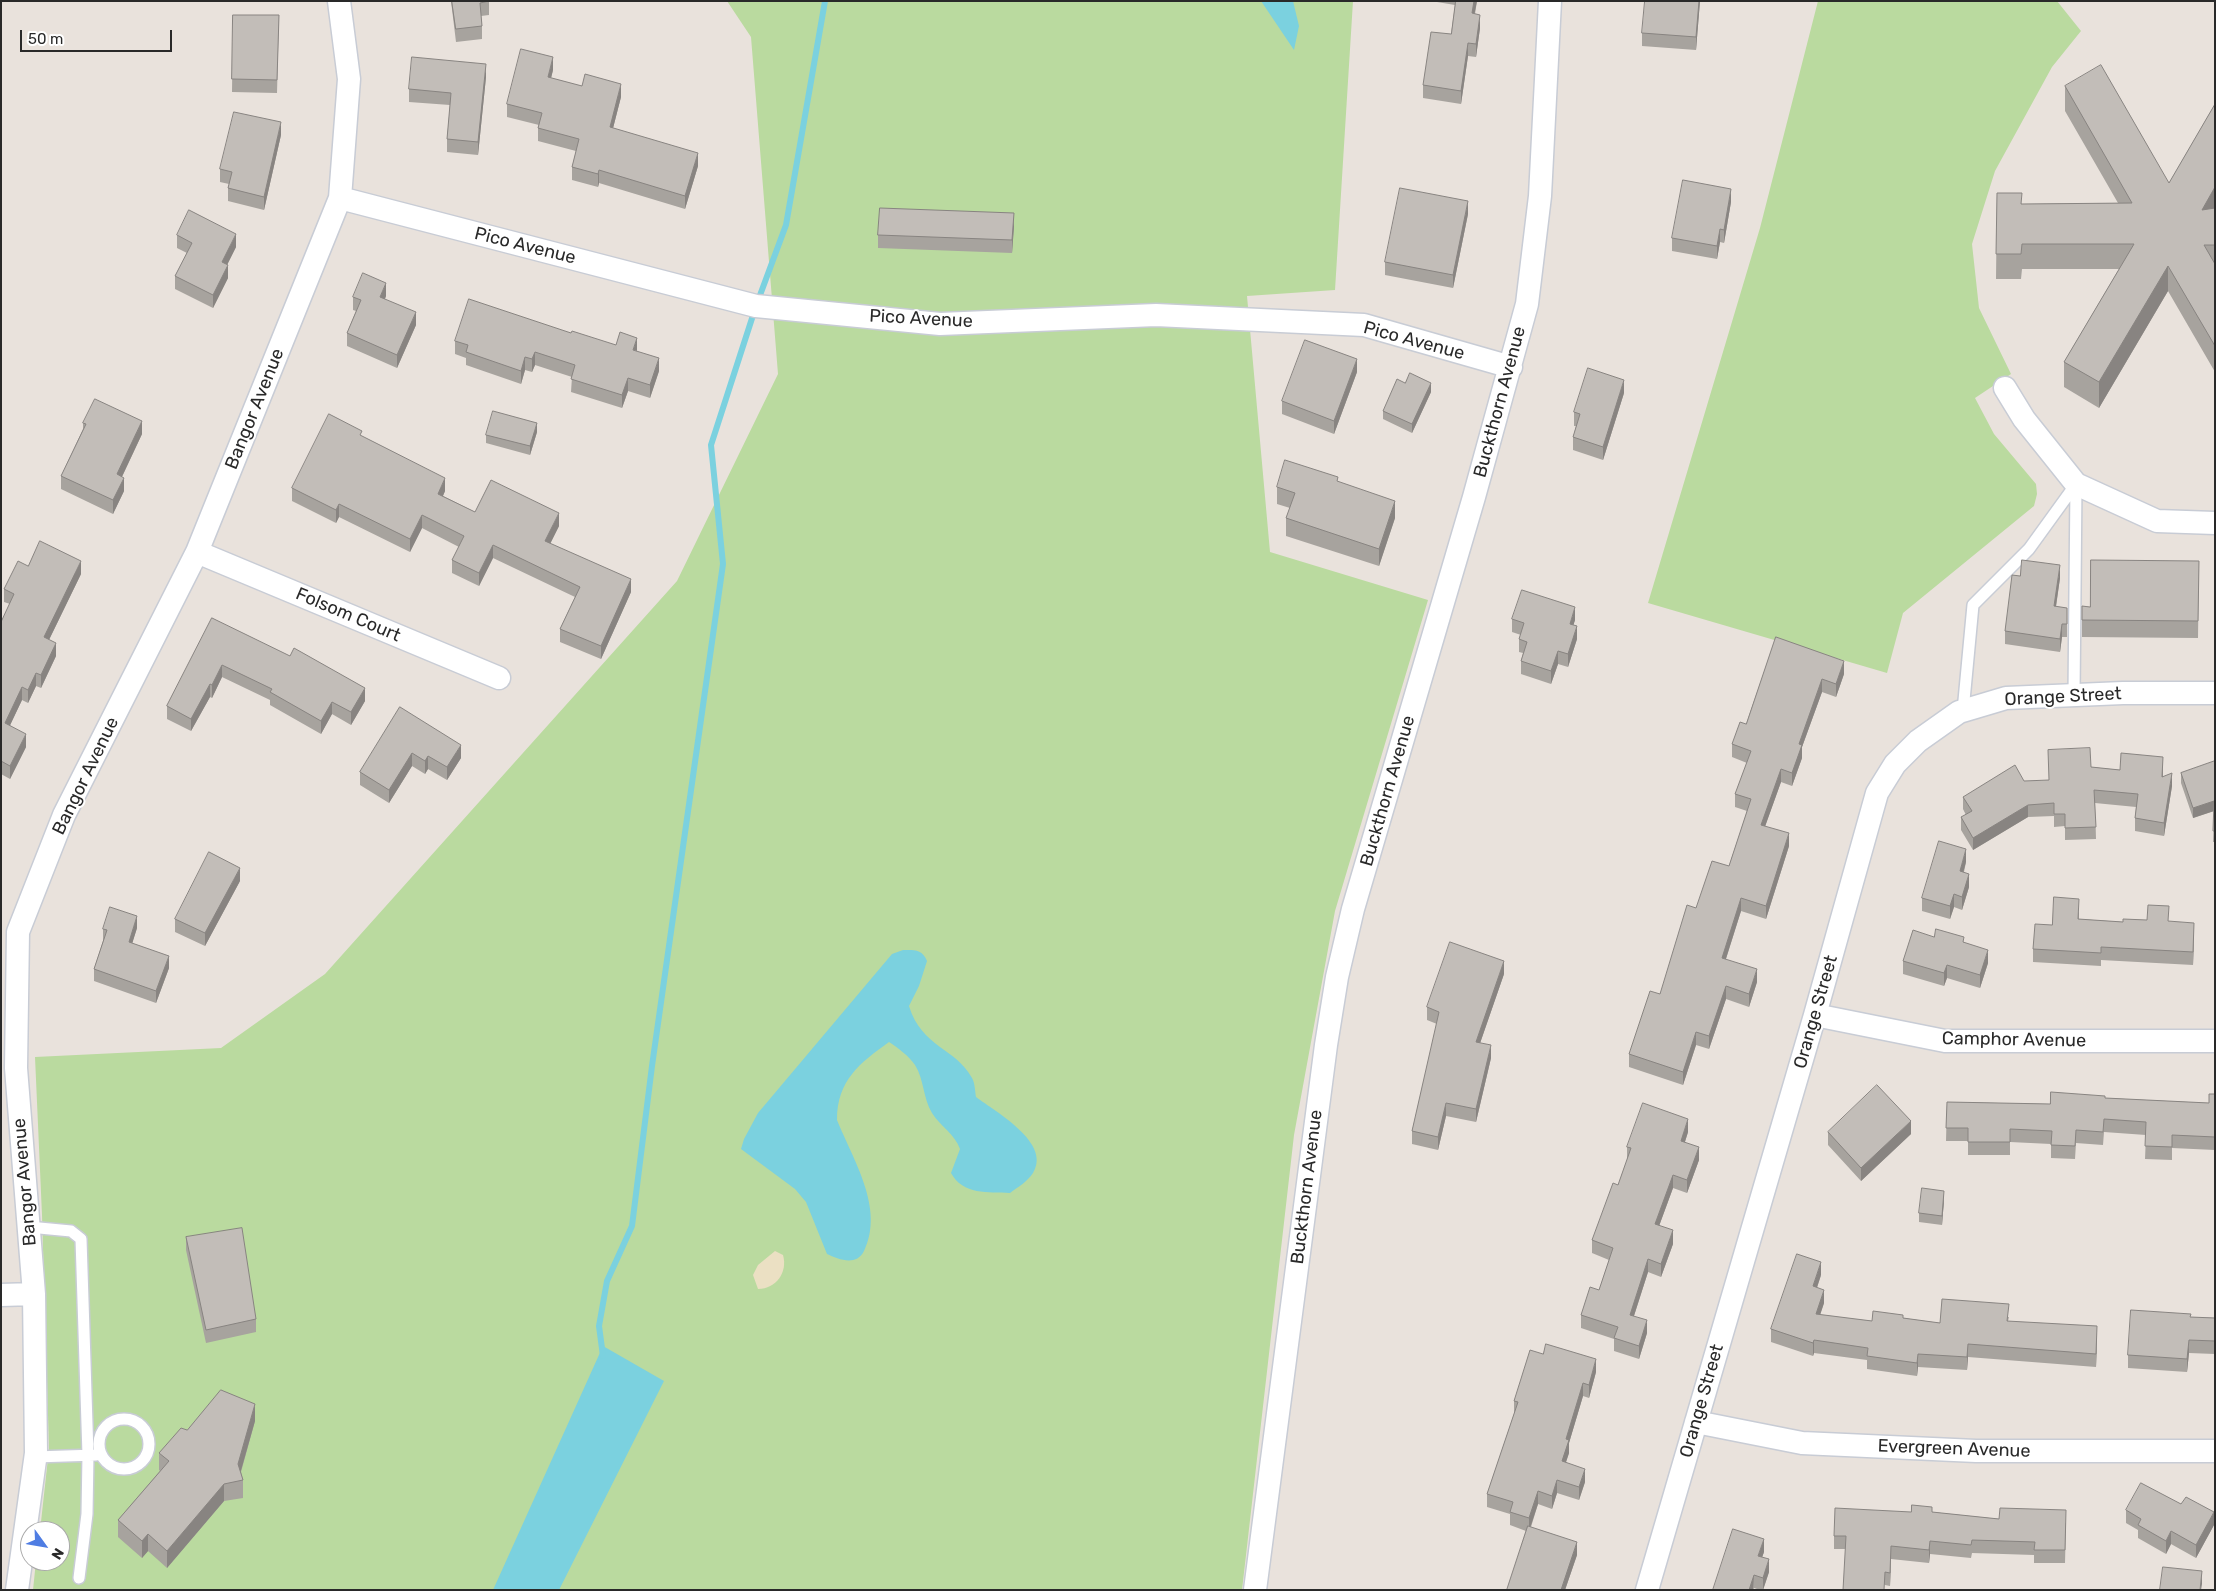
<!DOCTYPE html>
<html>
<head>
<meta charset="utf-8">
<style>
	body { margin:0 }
	#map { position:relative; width:2216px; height:1591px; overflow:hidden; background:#e9e2dc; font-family:Rubik,sans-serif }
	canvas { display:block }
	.frame { position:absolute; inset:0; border:2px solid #292929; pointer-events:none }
	.north { position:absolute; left:20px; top:1521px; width:50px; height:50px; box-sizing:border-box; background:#fff; border:1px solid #a9a9a9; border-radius:50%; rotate:122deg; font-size:14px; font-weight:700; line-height:20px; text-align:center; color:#292929 }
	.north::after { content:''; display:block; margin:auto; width:18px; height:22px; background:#4f7de3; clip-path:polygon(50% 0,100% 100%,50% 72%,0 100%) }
	.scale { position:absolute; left:20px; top:30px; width:152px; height:22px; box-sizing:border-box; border:2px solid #292929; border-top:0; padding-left:6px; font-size:15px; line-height:18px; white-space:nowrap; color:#292929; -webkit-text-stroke:4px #fff; paint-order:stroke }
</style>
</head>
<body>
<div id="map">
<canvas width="2216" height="1591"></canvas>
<div class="frame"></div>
<div class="north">N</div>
<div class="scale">50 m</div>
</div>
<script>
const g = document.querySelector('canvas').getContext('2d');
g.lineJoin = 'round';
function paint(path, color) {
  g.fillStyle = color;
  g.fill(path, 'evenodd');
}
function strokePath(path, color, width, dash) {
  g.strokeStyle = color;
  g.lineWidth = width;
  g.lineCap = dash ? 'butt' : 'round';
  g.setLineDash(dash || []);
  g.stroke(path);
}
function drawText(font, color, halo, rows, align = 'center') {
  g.font = font + ' Rubik,sans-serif';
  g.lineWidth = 4;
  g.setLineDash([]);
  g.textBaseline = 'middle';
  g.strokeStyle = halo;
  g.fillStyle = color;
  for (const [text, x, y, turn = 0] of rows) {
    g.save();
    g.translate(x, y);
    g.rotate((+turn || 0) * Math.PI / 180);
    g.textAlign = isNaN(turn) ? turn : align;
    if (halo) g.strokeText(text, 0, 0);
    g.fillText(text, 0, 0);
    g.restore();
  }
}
paint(new Path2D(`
	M727,1h626l-18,289 -88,6 23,256 158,48 -93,311 -41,224 -52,455h-1209l3,-29h24v-30h-20l9,-82 -7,-234 -7,-158 186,-9 104,-74 352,-393 101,-207 -27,-337z
	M1818,1h239l24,30 -29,36 -57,104 -23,73 7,64 32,66 -36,24 19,36 42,50 1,10 -3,12 -131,107 -16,60 -239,-70 112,-375z`), '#bada9f');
paint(new Path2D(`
	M775,1251l8,4c5,17 -7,34 -25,34l-5,-14 5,-10z`), '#ebe0c3');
paint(new Path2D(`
	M1261,1h32l6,25 -5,24z
	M903,950c12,0 19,-1 24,11l-8,25 -10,20c13,42 46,41 63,72 3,5 3,13 4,19 20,15 76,46 57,76 -6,9 -15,14 -23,20 -22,-1 -47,2 -59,-20l9,-24c-5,-15 -20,-23 -28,-36 -9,-15 -8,-34 -17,-48 -6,-9 -17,-17 -26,-23 -29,21 -52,38 -52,78 16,40 48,88 27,131 -8,16 -26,8 -37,3l-21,-52 -11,-13 -54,-40 3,-10 14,-26 134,-159z
	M603,1346l61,35 -105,209h-66z`), '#7bd1df');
strokePath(new Path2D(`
	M603,1356l-4,-30 8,-45 25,-55 20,-160 71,-502 -12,-119 45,-139 30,-81 39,-224`), '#7bd1df', 6);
const lane = new Path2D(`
	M2074,695l2,-211
	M1963,711l10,-106 56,-56 47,-65
	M29,1227l42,4 10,8 7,216 -1,59 -8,64
	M99 1444a25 25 0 1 1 50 0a25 25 0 1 1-50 0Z
	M35,1457l61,-2`);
const street = new Path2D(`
	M340,198l416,108 184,18 216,-9 208,10 147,42
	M2005,388l19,31 52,65 81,37 58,2
	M197,552l302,126
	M1815,1015l130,26h270
	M1,1295l33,-1
	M1696,1422l106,21 174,8h239
	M17,1590l19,-137 -2,-159 -18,-226 2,-136 46,-117 133,-263 143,-354 9,-119 -10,-78
	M1255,1590l71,-545 11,-68 16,-68 121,-412 53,-193 13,-108 10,-195
	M1647,1590l168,-575 62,-222 18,-29 23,-23 41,-29 47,-14 117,-5h92`);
strokePath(lane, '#c8ccd5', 14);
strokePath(street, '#c8ccd5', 25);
strokePath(lane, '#fff', 11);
strokePath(street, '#fff', 22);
paint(new Path2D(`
	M451,1h38v14l-8,1 1,10v13l-26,3z
	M1431,1h46l-2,13 5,14 -4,29 -8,-1 -7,48 -38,-6v-13l28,-51 4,-29z
	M1700,1l-4,49 -54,-4v-13z
	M233,15h46l-2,78 -45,-1z
	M553,70l-2,8 70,19 -8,31 85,38 -13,43 -86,-26 -1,4 -26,-7v-13l4,-16 -38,-10v-13l1,-3 -32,-8v-13z
	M486,77l-8,78 -31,-3v-13l3,-34 -41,-3v-13z
	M2065,86l104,97 46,-79v268l-47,-81 -69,117 -35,-21v-25l55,-93h-97l-1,10h-25l1,-86 25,11 96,-1 -53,-92z
	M281,135l-17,75 -36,-9v-13l1,-4 -9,-2v-13z
	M1731,202l-7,41 -4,-1 -3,17 -45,-8v-13z
	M1468,214l-15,74 -68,-13v-13z
	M1014,226l-2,27 -134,-5v-13z
	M177,235l59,12 -9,18 1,13 -15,30 -38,-19v-13l12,-23 -10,-5z
	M386,296l-1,3 31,26 -19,43 -50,-22v-13l9,-22 -3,-1v-13z
	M455,341l161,4 21,6 22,20 -9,27 -22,-7 -6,17 -51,-16 1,-15 -37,-12 -3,7 -7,-2 -4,14 -55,-19v-7l-11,-4z
	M1357,372l-23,62 -52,-20v-13z
	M1405,383l26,9 -19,41 -29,-14v-8z
	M1624,393l-21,67 -30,-10v-13l3,-11h-2v-14z
	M83,423l59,11 -20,43 2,14 -11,23 -52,-25v-13l22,-47z
	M537,432l-7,23 -44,-12v-8z
	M362,437l83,54 -2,5 32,16 84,14 -9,18 81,48 -30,67 -41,-17v-13l15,-32 -82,-39 -14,28 -27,-13v-13l7,-13 -37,-19 -12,24 -71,-35 -3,6 -44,-22v-13z
	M1338,482l57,36 -16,48 -93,-30v-18l4,-10 -13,-4v-17z
	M2199,561l-1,77 -116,-1v-31l8,1z
	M28,566l53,8 -32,66 7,16 -15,32 -5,-2 -8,17 -6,-3 -12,25 16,22 -16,32 -9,-5v-152l9,-18 -6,-2v-13z
	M2020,576l40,2 -4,29 11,1v29h-5l-2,15 -55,-8v-13z
	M212,618l153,83 -14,24 -19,-11 -11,20 -51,-29v-5l-48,-23 -10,21 -2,-1 -19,34 -24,-12v-13z
	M1512,619l63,1 -2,5 4,14 -9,28 -10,-3 -7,20 -30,-10v-13l2,-8 -4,-1v-13l2,-4 -9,-3z
	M1776,637l68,37 -8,23 -14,-5 -20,55v11l-10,28 -11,-4 -16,44 24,20 -23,73 -25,-8 -15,48 31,23 -8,25 -23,-8 -17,50 -13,-4 -13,40 -54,-18v-13l31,-60 36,-86 33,-42 18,-55 -12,-4v-13l12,-31 -15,-6v-13l14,-20z
	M400,707l61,51 -14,22 -19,-11 -3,5 -13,-8 -23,37 -29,-18v-13z
	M2215,761v81h-2l1,-31 -21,7 -12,-35v-10z
	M2091,767l29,3 43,-1v7l9,10 -8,50 -29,-5v-13l1,-11 -41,-4 1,36 -31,1v-14l-11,1v-11l-26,1 -55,33 -12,-20v-13l5,-2 -3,-6v-12l86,-17z
	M1966,862l-2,10 5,15 -7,23 -8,-3 -4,12 -28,-8v-13z
	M240,881l-35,65 -30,-14v-13z
	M2079,912v7l44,3 46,-1 25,15 -1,29 -92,-5v6l-68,-4v-13l19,-24z
	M137,928l-5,15 37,25 -13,35 -62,-22v-12l9,-28v-12z
	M1934,937l30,5 24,21 -8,25 -33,-10 -3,8 -41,-12v-13z
	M1504,974l-24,69 11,15 -15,64 -30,-6 -8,34 -26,-6v-13l25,-107 -10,-4v-13z
	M2215,1094v56l-43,-2v12l-27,-1 1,-24 -42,-3 -1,13 -27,-2 -1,16 -24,-1v-14l-41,-2v13h-42v-14h-22l1,-39 103,2 55,-6 104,5z
	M1688,1132l-3,10 14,18 -12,33 -14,-5 -14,38 14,18 -12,33 -13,-5 -14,44 13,17 -8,26 -25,-8v-12l-33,-11v-13l18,-25 10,-30 -17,-7v-13l26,-55 9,-25v-13z
	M1828,1132l83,2 -50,47 -33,-36z
	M1944,1200l-2,25 -23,-3v-9z
	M186,1237l70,82v13l-50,11 -20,-93z
	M1821,1275l-4,13 7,15 -4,12 52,6 31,-3 37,5 69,-6 -1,4 89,18 -1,28 -128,-10 -1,13 -49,-3 -1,9 -50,-7v-9l-53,-7 -1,3 -42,-14v-13z
	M2191,1317l24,1v36l-26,-1 -2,19 -59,-4v-13z
	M1596,1372l-7,26 -6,-2 -14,47v10l-3,9 19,20 -6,18 -22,-7 -5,16 -14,-5 -7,23 46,28 -12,35h-58l19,-59 -16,-6v-11l-23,-7v-13l27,-80v-13z
	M255,1421l-14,51 2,8v18l-19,3 -57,67 -19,-17 -6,7 -24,-21v-17l42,-49 -1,-1v-17l28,-23z
	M2126,1510l88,15 -18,33 -25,-14 -5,10 -28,-16v-8l-12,-7z
	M1911,1512h21l67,7 67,4 -1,40h-31v-8l-62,-2 -1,5 -41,-4 -1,9 -38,-4 -1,27 -5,-1 -40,-36h-11v-13z
	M1764,1552l-2,5 7,15 -6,18h-3l-6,-2 -1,2h-40z`), '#a7a39e');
paint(new Path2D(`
	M1474,1h3l-5,25v-13z
	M1699,1h1l-4,49v-13z
	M1480,15v13l-4,29v-13z
	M1468,43v13l-7,48v-13z
	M553,57v13l-5,20v-13z
	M486,64v13l-8,78v-13z
	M621,84v13l-11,43v-13z
	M281,122v13l-17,75v-13z
	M698,153v13l-13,43v-13z
	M599,170v13l-1,4v-13z
	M2215,187v26l-13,-3z
	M1731,189v13l-7,41v-13z
	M1468,201v13l-15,74v-13z
	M1014,213v13l-2,27v-13z
	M1720,229v13l-3,17v-13z
	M236,234v13l-14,28v-13z
	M228,265v13l-15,30v-13z
	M2168,266v25l-69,117v-26z
	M386,283v13l-6,14v-13z
	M416,312v13l-19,43v-13z
	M637,338v13l-4,-1z
	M535,352v13l-3,7v-13z
	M525,357v13l-4,14v-13z
	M659,358v13l-9,27v-13z
	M1357,359v13l-23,62v-13z
	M628,378v13l-6,17v-13z
	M1624,380v13l-21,67v-13z
	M1431,383v9l-19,41v-9z
	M142,421v13l-25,53v-13z
	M537,423v9l-7,23v-9z
	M124,478v13l-11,23v-14z
	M445,478v13l-7,16v-13z
	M1395,501v17l-16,48v-17z
	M339,504v13l-3,6v-13z
	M559,513v13l-14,28v-13z
	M422,515v13l-12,24v-13z
	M493,545v13l-14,28v-13z
	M81,561v13l-37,76v-13z
	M2060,565v13l-6,41v-13z
	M631,579v13l-30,67v-13z
	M1575,607v13l-5,17v-13z
	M2062,624v13l-2,15v-13z
	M1577,626v13l-9,28v-13z
	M56,643v13l-15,32v-13z
	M1558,651v13l-7,20v-13z
	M1844,661v13l-8,23v-13z
	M222,665v12l-10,21v-13z
	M36,673v13l-8,17v-13z
	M1822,679v13l-20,55v11l-10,28v-13l7,-29z
	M210,684v13l-19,34v-12z
	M22,687v13l-17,36v-13z
	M365,688v13l-14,24v-13z
	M332,702v12l-11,20v-13z
	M26,734v13l-16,32v-13z
	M461,745v13l-14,22v-13z
	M412,753v13l-23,37v-13z
	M428,756v13l-3,5v-13z
	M2163,757v12l-1,20v-12z
	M1781,769v13l-20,56v-13z
	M2172,773v13l-8,50v-13z
	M2214,801v10l-21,7v-10z
	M2028,805v12l-55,33v-12z
	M1789,833v13l-23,73v-13z
	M1966,849v13l-6,22v-13z
	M240,868v13l-35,65v-13z
	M1969,874v13l-7,23v-13z
	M1954,894v13l-4,12v-13z
	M1741,898v13l-19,60v-13z
	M137,916v12l-8,26v-12z
	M2194,923v13l-1,29v-13z
	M1988,950v13l-8,25v-13z
	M169,956v12l-13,35v-12z
	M1504,961v13l-28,81v-13z
	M1947,965v13l-3,8v-13z
	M1757,969v13l-8,25v-13z
	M1726,986v13l-17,50v-13z
	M1696,1032v13l-13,40v-13z
	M1491,1045v13l-15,64v-13z
	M1446,1103v13l-8,34v-13z
	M1688,1119v13l-7,22v-13z
	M1911,1121v13l-50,47v-13z
	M1699,1147v13l-12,33v-13z
	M1673,1175v13l-18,49v-13z
	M1944,1191v9l-2,25v-9z
	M1673,1230v14l-12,33v-13z
	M1648,1259v13l-18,56v-13z
	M1821,1262v13l-8,24v-13z
	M1824,1290v13l-8,24v-13z
	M1647,1320v13l-8,26v-13z
	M2097,1326v13l-1,28v-13z
	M1814,1340v13l-1,3v-13z
	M2189,1340v13l-2,19v-13z
	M1968,1344v13l-1,13v-13z
	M1918,1354v13l-1,9v-13z
	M1596,1359v13l-7,26v-13z
	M1583,1383v13l-14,47v10l-7,21v-13l4,-22z
	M255,1404v17l-17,60v-17z
	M1585,1469v13l-6,18v-13z
	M1557,1480v13l-5,16v-13z
	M224,1484v17l-57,67v-17z
	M1538,1491v13l-9,27v-13z
	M2214,1512v13l-18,33v-13z
	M2171,1531v13l-5,10v-13z
	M148,1534v17l-6,7v-17z
	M1764,1539v13l-6,17v-13z
	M1930,1541v13l-1,9v-13z
	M1577,1542v13l-12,35h-4z
	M1891,1546v13l-1,27v-13z
	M1769,1559v13l-6,18v-12z
	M2202,1571v13l-1,6h-1z
	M1754,1575l-1,15h-4z`), '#888481');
const building = new Path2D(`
	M452,1h37l-9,2 2,23 -26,3z
	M1456,1h18l-2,12 8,2 -4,29 -8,-1 -7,48 -38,-6 8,-53 20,2z
	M1645,1h54l-3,36 -54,-4z
	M233,15h46l-2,65 -45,-1z
	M521,49l32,8 -5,20 34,9 3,-12 36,10 -11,43 88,26 -13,43 -86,-26 -1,4 -26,-7 7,-28 -41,-11 4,-15 -35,-9z
	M412,57l74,7 -8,78 -31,-3 4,-46 -42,-4z
	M2101,65l68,118 46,-79v83l-13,23 13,-2v37h-11l11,19v82l-47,-80 -69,116 -35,-20 70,-118h-112l-1,10h-25l1,-61h25l-1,11 111,-1 -67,-117z
	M234,112l47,10 -17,75 -36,-9 4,-16 -12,-3z
	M1683,180l48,9 -7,41 -4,-1 -3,17 -45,-8z
	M1400,188l68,13 -15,74 -68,-13z
	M880,208l134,5 -2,27 -134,-5z
	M189,210l47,24 -14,28 6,3 -15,30 -38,-19 17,-33 -15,-8z
	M363,273l23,10 -6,14 36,15 -19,43 -50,-22 14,-33 -8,-3z
	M469,299l102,34 1,-2 44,14 4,-13 17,6 -4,12 26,8 -9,27 -22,-7 -6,17 -51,-16 4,-14 -40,-13 -3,7 -7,-2 -4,14 -55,-19 2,-7 -13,-4z
	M1305,340l52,19 -23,62 -52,-20z
	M1588,368l36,12 -21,67 -30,-10 7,-23 -6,-2z
	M1410,373l21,10 -19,41 -29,-13 14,-32 8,4z
	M95,399l47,22 -25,53 7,4 -11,22 -52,-24 25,-52 -3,-1z
	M493,411l44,12 -7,23 -44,-11z
	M329,414l33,17 -2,4 85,43 -7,16 37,18 16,-32 68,33 -14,28 86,38 -30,67 -41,-17 20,-42 -87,-42 -14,28 -27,-13 12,-24 -42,-21 -12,24 -71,-35 -3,6 -44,-22z
	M1285,460l53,17 -1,4 58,20 -16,48 -93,-31 9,-25 -18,-6z
	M40,541l41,20 -37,76 12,6 -15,32 -5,-2 -8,17 -6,-3 -17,36 21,11 -16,32 -9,-5v-139l13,-28 -10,-5 14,-28 10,5z
	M2022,560l38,5 -6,41 13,2v16h-5l-2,15 -55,-8 7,-56 8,1z
	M2091,560l108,1 -1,60 -116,-1v-14l8,1z
	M1522,590l53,17 -5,17 7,2 -9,28 -10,-3 -7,20 -30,-10 6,-19 -8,-3 5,-16 -12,-4z
	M212,618l78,38 4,-8 71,40 -14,24 -19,-10 -11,19 -51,-29 2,-3 -50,-24 -10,20 -2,-1 -19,35 -24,-13z
	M1776,637l68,24 -8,23 -14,-5 -23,65 3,1 -10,28 -11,-4 -20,56 28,8 -23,73 -25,-8 -19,60 35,11 -8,25 -23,-8 -17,50 -13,-4 -13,40 -54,-18 21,-63 10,3 27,-89 9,3 16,-47 17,5 22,-67 -16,-5 16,-43 -19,-7 8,-22 6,2z
	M400,707l61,38 -14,22 -19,-11 -3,5 -13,-8 -23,37 -29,-18z
	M2090,748l1,19 29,3 1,-17 42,4 -1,20 10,-4 -8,50 -29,-5 3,-24 -44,-4 2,37 -31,1v-14h-11v-11l-26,2 -55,33 -12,-21 11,-6 -9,-14 52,-32 9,16 25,-1 -1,-30z
	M2215,761v70h-2l1,-30 -21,7 -12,-35z
	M1939,841l27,8 -6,22 9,3 -7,23 -8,-3 -4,12 -28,-8z
	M209,852l31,16 -35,65 -30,-14z
	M2054,897l25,2 -1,20 45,3v-3l24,1 1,-15 21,1 -1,15 26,2 -1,29 -92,-5v6l-68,-4 2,-25 17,1z
	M110,907l27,9 -8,26 40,14 -13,35 -62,-22 13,-39 -4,-1z
	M1936,929l28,8 -1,5 25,8 -8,25 -33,-10 -3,8 -41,-12 10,-31 21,7z
	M1450,942l54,19 -28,81 15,3 -15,64 -30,-6 -8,34 -26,-6 27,-119 -12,-5z
	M1877,1085l34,36 -50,47 -33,-36z
	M2051,1092l54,4v2l104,5v-9h6v43l-43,-2v12l-27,-1 1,-24 -42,-3 -1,13 -27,-2 -1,16 -24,-1 1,-14 -42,-2v13h-42v-14h-22l1,-26 103,2z
	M1643,1103l45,16 -7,22 18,6 -12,33 -14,-5 -18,49 18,6 -12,34 -13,-5 -18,56 17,5 -8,26 -25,-8 4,-11 -37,-12 9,-28 9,3 14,-42 -21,-8 21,-57 5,2 13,-37 -4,-1z
	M1922,1188l22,3 -2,25 -23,-3z
	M242,1228l14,91 -50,11 -20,-93z
	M1797,1254l24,8 -8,24 11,4 -8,24 56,7 1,-10 30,4v3l37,5 2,-24 67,5 -2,17 90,5 -1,28 -128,-10 -1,13 -49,-3 -1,9 -50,-7 1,-8 -54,-8 -1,3 -42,-14z
	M2131,1310l60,4 -1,3 25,1v23l-26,-1 -2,19 -59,-4z
	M1546,1344l50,15 -7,26 -6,-2 -17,56 3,1 -7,21 23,8 -6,18 -22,-7 -5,16 -14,-5 -9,27 -19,-6 3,-10 -26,-8 31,-92 -4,-1 16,-51 13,4z
	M221,1390l34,14 -17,60 5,16 -19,4 -57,67 -19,-17 -6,7 -24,-21 51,-59 -10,-8 22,-25 6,2z
	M2141,1483l40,21 5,-7 28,15 -18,33 -25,-14 -5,10 -28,-16 3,-6 -15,-9z
	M1912,1505l20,2v5l67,7 1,-11 66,2 -1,40h-31l1,-8 -63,-2 -1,5 -41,-4 -1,9 -38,-4 -1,27 -5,-1 -1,18h-41l3,-54h-12l1,-28 76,4z
	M1528,1526l49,16 -16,48h-54z
	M1733,1529l31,10 -6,17 11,3 -6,19 -9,-3 -5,15h-36z
	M2163,1567l39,4 -2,19h-40z`);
paint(building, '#c2bdb8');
strokePath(building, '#888481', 1);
drawText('18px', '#292929', '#fff', [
	["Pico Avenue",525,246,14],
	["Pico Avenue",921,319,3],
	["Pico Avenue",1414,341,15],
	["Buckthorn Avenue",1500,402,-75],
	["Bangor Avenue",255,409,-68],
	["Folsom Court",348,615,23],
	["Orange Street",2063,697,-3],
	["Bangor Avenue",86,776,-64],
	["Buckthorn Avenue",1388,791,-74],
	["Orange Street",1816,1012,-74],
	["Camphor Avenue",2014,1040,1],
	["Bangor Avenue",25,1182,-95],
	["Buckthorn Avenue",1307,1187,-83],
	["Orange Street",1702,1401,-74],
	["Evergreen Avenue",1954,1449,2]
]);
</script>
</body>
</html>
